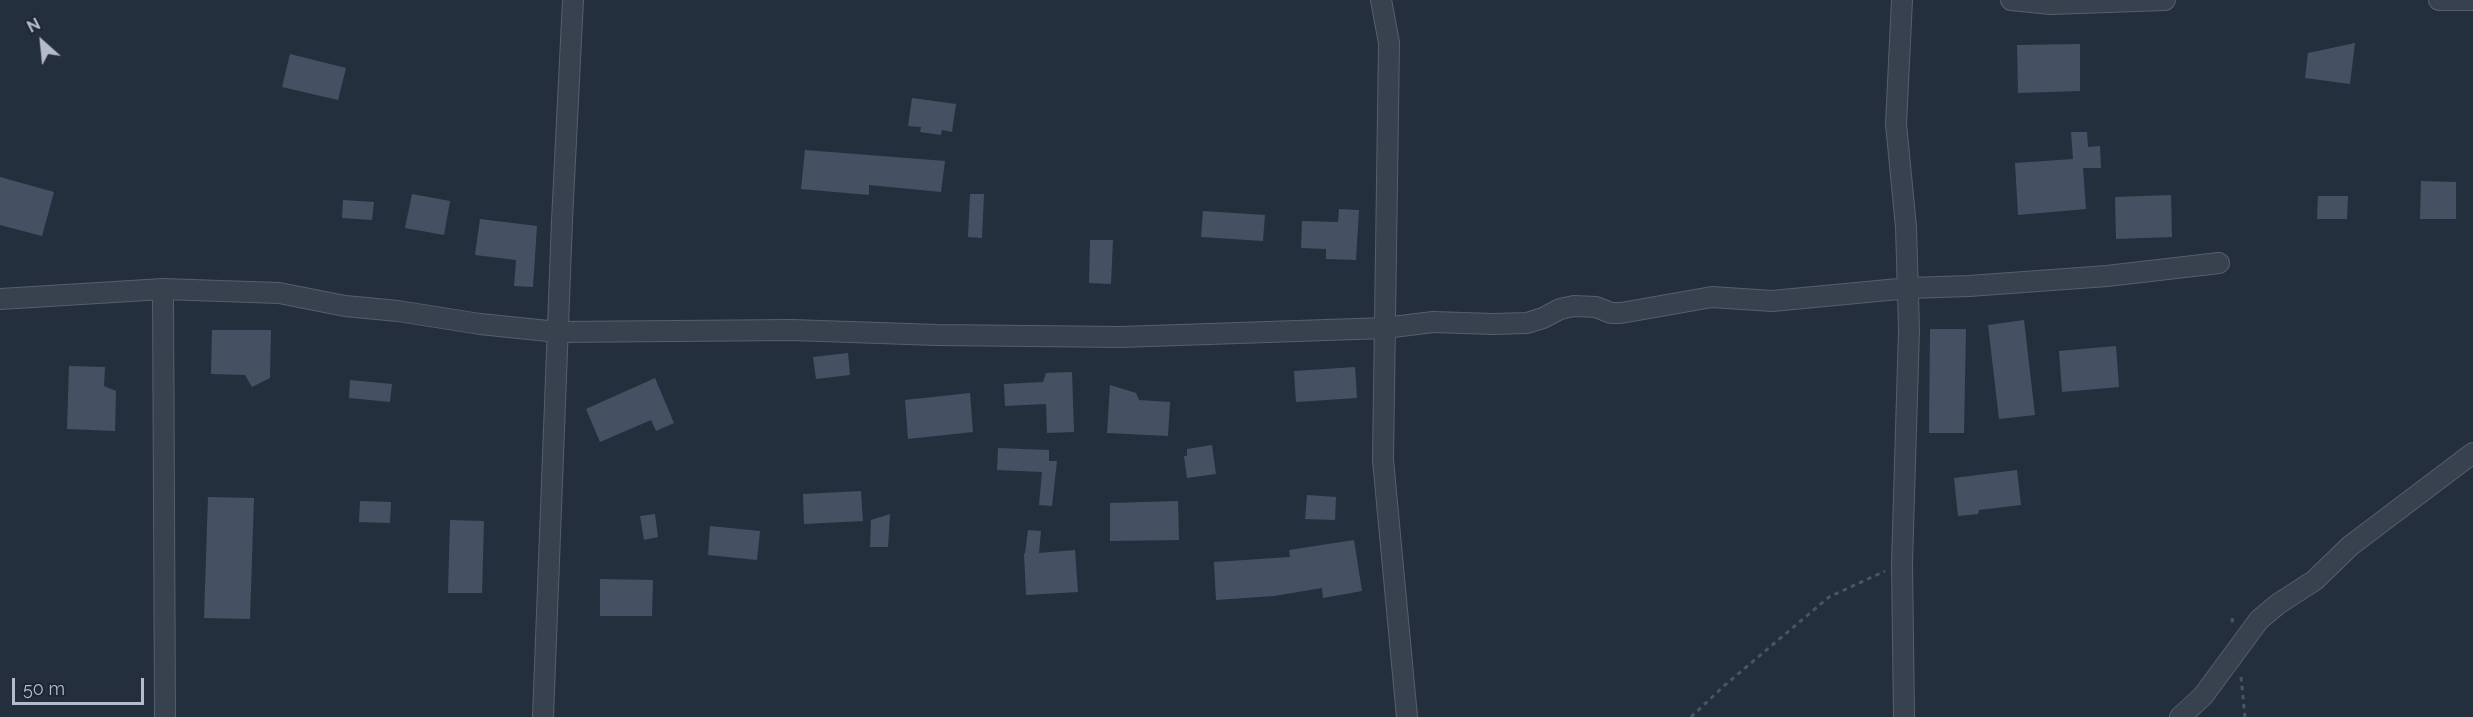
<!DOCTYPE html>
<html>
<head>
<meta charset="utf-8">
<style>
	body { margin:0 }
	#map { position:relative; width:2473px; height:717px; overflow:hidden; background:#242f3e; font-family:Raleway,sans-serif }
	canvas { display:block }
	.north { position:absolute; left:12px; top:12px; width:60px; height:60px; -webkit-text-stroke:4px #1d2633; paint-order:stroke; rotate:333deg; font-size:16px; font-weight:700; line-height:24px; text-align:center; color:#b4bcc9 }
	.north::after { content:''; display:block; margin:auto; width:21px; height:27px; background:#b4bcc9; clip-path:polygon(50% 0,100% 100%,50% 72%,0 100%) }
	.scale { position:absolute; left:12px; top:678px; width:132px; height:27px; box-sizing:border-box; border:3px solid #b4bcc9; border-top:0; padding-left:8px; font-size:18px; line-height:21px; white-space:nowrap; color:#b4bcc9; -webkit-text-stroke:4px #1d2633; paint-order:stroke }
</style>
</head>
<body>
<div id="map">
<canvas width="2473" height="717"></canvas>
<div class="north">N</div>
<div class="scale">50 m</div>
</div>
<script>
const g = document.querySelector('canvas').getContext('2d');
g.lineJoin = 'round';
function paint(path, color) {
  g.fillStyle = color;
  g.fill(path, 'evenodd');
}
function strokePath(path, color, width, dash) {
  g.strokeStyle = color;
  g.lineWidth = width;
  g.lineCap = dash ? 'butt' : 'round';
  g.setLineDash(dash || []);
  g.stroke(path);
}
paint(new Path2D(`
	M2355,43l-5,41 -45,-6 3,-25z
	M2080,44v47l-62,2 -1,-48z
	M290,54l56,14 -8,32 -56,-13z
	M912,98l44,6 -4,28 -10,-2 -1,5 -21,-3 1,-5 -13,-1z
	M2071,132h16l1,15 12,-1 1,22h-18l3,41 -68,6 -3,-52 58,-4z
	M805,150l140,11 -4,31 -72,-7v10l-68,-6z
	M0,177l54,15 -12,44 -42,-11z
	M2421,181l35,1v37h-36z
	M412,194l38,7 -6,34 -39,-7z
	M970,194h14l-2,44 -14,-1z
	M2171,195l1,42 -56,2 -1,-42z
	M2318,196h30l-1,23h-30z
	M343,200l31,2 -2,18 -30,-2z
	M1339,209l20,1 -3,50 -30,-1v-10l-25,-1 1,-27 36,1z
	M1203,211l62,4 -2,26 -62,-4z
	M480,219l57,7 -4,61 -19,-1 2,-26 -41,-5z
	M1090,240h23l-2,44 -22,-1z
	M2024,320l11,95 -36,4 -11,-94z
	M1930,329h36l-2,104h-35z
	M212,330h59l-1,48 -18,9 -7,-12 -34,-1z
	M2116,346l3,41 -57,5 -3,-41z
	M848,353l2,22 -34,4 -3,-22z
	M69,366l36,1 -1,19 12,5 -1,40 -48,-2z
	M1355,367l2,31 -61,4 -2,-31z
	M1072,372l2,60 -27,1 -1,-29 -41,2 -1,-22 39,-2 3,-9z
	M655,378l19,45 -18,8 -5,-11 -51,22 -14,-33z
	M350,380l42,4 -2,18 -41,-4z
	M1110,385l26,8 3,7 31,2 -2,34 -61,-3z
	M970,393l3,39 -65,7 -3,-39z
	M1212,445l4,29 -29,4 -3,-22h3v-7z
	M998,448l51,2v11h8l-5,45 -13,-1 3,-33 -45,-2z
	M2017,470l4,35 -42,5 -1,4 -20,2 -4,-38z
	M861,491l2,30 -59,3 -1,-30z
	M1307,495l29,2 -1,23 -30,-1z
	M208,497l46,1 -4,121 -46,-1z
	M360,501l31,1 -1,21 -31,-1z
	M1178,501l1,39 -69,1v-38z
	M655,514l3,23 -14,3 -4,-24z
	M890,514l-2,33h-18l1,-27z
	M450,520l34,1 -2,72h-34z
	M710,526l50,5 -3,29 -49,-5z
	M1028,530l13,1 -2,22 36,-3 3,42 -52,3 -2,-41 1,-1z
	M1354,540l8,51 -39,7 -1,-10 -48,8 -58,4 -2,-38 76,-5 -1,-7z
	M600,579l53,1 -1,36h-52z`), '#455162');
const street = new Path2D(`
	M1381,0l8,43 -6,417 24,257
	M1902,0l-6,124 10,103 3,102 -7,234 2,154
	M2011,0l40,4 114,-4
	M2439,0h33
	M163,289l2,428
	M0,299l163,-10 116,4 66,13 53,5 82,13 78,8 234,-2 145,5 184,2 264,-9 48,-6 60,2 34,-1 16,-5 17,-9 14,-3 22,1 15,6h10l91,-16 60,4 137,-13 60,-2 138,-10 112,-13
	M543,717l19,-496 11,-221
	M2180,717l23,-21 56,-76 19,-16 37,-24 35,-34 123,-93`);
strokePath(street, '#565f6c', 22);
strokePath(new Path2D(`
	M2232,618l1,8
	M2241,677l4,40
	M1691,717l34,-32 104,-88 56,-26`), '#44595c', 3, [4.5, 4.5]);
strokePath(street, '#38414e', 20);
</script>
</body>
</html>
